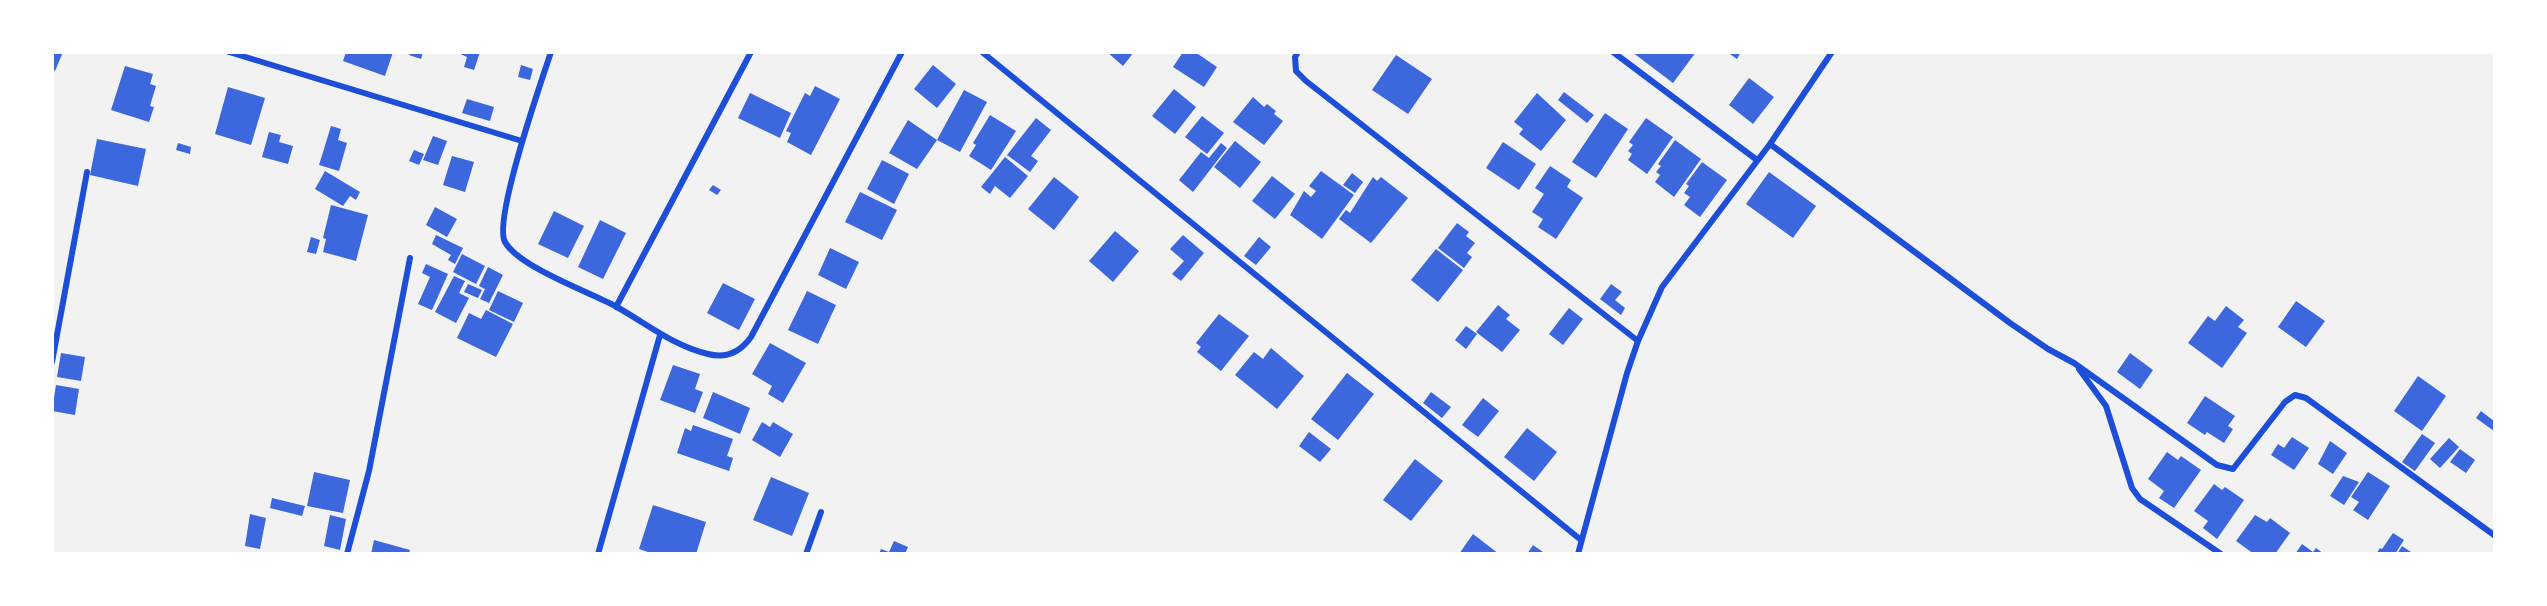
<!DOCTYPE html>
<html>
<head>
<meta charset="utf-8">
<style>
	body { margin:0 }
	#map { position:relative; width:2547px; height:606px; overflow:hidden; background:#f2f2f2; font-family:Inter,sans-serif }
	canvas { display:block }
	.frame { position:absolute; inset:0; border:54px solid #fff; pointer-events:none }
</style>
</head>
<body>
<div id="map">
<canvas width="2547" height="606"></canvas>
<div class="frame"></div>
</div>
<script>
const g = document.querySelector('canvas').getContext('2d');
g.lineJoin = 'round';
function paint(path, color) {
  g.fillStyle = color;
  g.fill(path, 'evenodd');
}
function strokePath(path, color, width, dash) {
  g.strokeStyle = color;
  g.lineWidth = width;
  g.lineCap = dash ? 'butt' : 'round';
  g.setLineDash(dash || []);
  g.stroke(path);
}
paint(new Path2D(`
	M52,52h11l-8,19 -3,-1z
	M346,52h47l-8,24 -42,-15z
	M410,52h13l-2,7 -12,-4z
	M456,52h24l-6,18 -10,-3 3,-10z
	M1107,52h27l-11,14z
	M1183,52h12l22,15 -13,20 -31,-20z
	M1632,52h64l-23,31z
	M1727,52h14l-4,7z
	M1396,55l36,24 -24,35 -36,-24z
	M521,65l12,4 -3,11 -12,-3z
	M933,65l23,19 -19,24 -23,-19z
	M125,66l28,8 -3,10 6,2 -6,20 4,1 -5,15 -38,-12z
	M1749,78l25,19 -21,27 -24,-19z
	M815,86l25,13 -29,56 -24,-13 4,-9 -5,-2 19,-38 5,3z
	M228,87l37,11 -14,47 -36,-11z
	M1174,89l22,18 -21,27 -23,-18z
	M964,90l23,12 -27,50 -23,-12z
	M1564,92l30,23 -7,8 -29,-23z
	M750,93l41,20 -11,25 -42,-20z
	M1537,93l29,27 -25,31 -22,-17 4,-5 -9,-7z
	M1253,97l11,10 3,-3 9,7 -2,3 9,7 -19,24 -31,-23z
	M467,99l27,8 -4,14 -28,-8z
	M1605,113l23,16 -32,49 -24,-16z
	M990,115l26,16 -25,39 -22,-14 7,-11 -3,-2z
	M1202,116l22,17 -17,21 -22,-17z
	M1036,118l15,12 -20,26 7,5 -8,11 -23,-17z
	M1646,118l27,19 -26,37 -19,-14 4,-6 -4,-3 5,-6 -4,-3z
	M908,120l29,20 -20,29 -28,-16z
	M331,126l10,3 -3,11 9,3 -8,28 -20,-6z
	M269,132l12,3 -2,7 14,4 -5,18 -26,-7z
	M433,136l14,5 -9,24 -15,-5z
	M97,139l49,10 -8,37 -48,-11z
	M1675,140l26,19 -27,38 -19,-15 5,-7 -4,-3 5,-6 -3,-2z
	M1235,141l26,21 -21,26 -26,-21z
	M1503,142l33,22 -17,26 -33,-22z
	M178,143l13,4 -1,7 -14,-4z
	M1221,143l6,5 -34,44 -14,-12 22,-28 8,6z
	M414,150l10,4 -5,11 -10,-4z
	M452,156l22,6 -9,30 -22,-7z
	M1005,157l23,19 -18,22 -15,-12 -5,8 -9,-7z
	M882,160l27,14 -15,30 -27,-15z
	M1702,162l25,18 -27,37 -16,-12 6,-8 -6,-4 5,-7 -3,-2z
	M1550,166l21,14 -4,7 16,11 -27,41 -18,-12 5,-8 -11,-7 12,-18 -9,-6z
	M325,171l35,21 -4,8 -6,-4 -7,10 -28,-17z
	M1321,171l33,24 -32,44 -32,-24 14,-24 7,6 5,-6 -7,-5z
	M1769,172l47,34 -23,32 -47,-34z
	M1352,173l11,9 -8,11 -12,-8z
	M1272,176l23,18 -20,25 -23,-18z
	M1054,177l25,20 -25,33 -26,-21z
	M1373,177l4,4 4,-4 27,21 -37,45 -32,-24 7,-9 4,3z
	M713,185l8,5 -4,5 -8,-5z
	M860,192l37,18 -15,30 -37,-18z
	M331,205l37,10 -12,46 -33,-9 3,-13 -3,-1z
	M435,207l22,12 -10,18 -21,-12z
	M554,211l30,15 -16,32 -30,-14z
	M600,220l26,13 -23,46 -25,-12z
	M1457,223l12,9 -3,4 9,7 -8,10 5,4 -8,11 -26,-20z
	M1115,231l24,20 -26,31 -24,-21z
	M436,235l27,13 -8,16 -7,-4 3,-5 -19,-11z
	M1183,235l21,18 -23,28 -9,-7 12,-13 -14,-12z
	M311,237l9,3 -4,14 -9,-2z
	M1259,237l12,10 -15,18 -12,-9z
	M830,248l29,14 -13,27 -28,-14z
	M1436,249l27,21 -25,32 -27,-22z
	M462,254l23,12 -9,18 -23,-12z
	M426,264l22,10 -16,36 -14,-6 12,-27 -8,-4z
	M488,267l15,8 -14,28 -9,-4 5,-10 -6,-3z
	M454,276l11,5 -6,12 10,5 -13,25 -21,-11z
	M723,283l32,16 -16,31 -32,-17z
	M468,284l14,6 -4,8 -14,-6z
	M1611,284l11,8 -7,8 10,8 -4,7 -21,-16z
	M498,291l25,12 -9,19 -25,-12z
	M807,291l29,14 -18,39 -30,-14z
	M2296,301l29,20 -19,26 -28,-20z
	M1498,305l12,10 -4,4 14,11 -18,22 -26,-20z
	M2226,306l18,14 -6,7 9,6 -25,35 -34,-25 20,-27 7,5z
	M1569,308l14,11 -20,26 -14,-11z
	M486,310l27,14 -17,33 -39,-19 12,-25 12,6z
	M1219,314l30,22 -28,35 -24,-19 4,-5 -5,-4z
	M1466,326l11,8 -11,15 -11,-9z
	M770,343l36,20 -23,40 -15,-9 4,-8 -20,-12z
	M1271,348l33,28 -27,33 -42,-34 19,-23 9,7z
	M61,353l24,4 -4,24 -24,-4z
	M2130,353l23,17 -13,19 -23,-17z
	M673,365l27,9 -5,15 8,3 -8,21 -35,-13z
	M1347,373l27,21 -36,46 -27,-21z
	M2418,376l28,20 -24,35 -28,-20z
	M56,385l23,4 -4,26 -23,-4z
	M713,392l37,16 -10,26 -37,-16z
	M1431,392l20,15 -9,11 -19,-15z
	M2205,396l30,20 -7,10 5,3 -9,14 -17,-11 -2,3 -18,-12z
	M1483,398l16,13 -21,26 -16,-12z
	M2481,411l13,10v10l-18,-13z
	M762,422l8,5 3,-5 20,12 -13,23 -28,-17z
	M693,425l40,14 -6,17 6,2 -4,13 -52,-18 8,-25 6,3z
	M1527,428l30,24 -23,29 -30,-24z
	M1309,432l22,17 -11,13 -21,-16z
	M2422,434l13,9 -20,28 -13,-9z
	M2292,437l17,11 -15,22 -23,-15 7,-11 6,4z
	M2449,438l10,9 -19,21 -10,-9z
	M2330,441l17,12 -14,21 -15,-10z
	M2460,449l15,11 -9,13 -16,-11z
	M2167,452l11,8 3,-4 20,14 -27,38 -15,-10 5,-7 -16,-12z
	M1415,459l28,22 -32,40 -28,-21z
	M314,472l36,8 -7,33 -36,-7z
	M2368,472l22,14 -22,34 -15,-10 6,-8 -8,-5z
	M2343,476l16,6 -15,23 -14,-9z
	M771,477l38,16 -17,43 -39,-16z
	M2214,484l8,6 3,-3 19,13 -27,39 -14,-11 5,-7 -14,-10z
	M272,498l33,8 -3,10 -32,-8z
	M653,505l53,17 -10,32h-42l-15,-5z
	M250,514l16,4 -6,31 -15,-3z
	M330,515l16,4 -6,31 -16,-4z
	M2255,515l12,7 3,-4 20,15 -15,21h-21l-18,-13z
	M2393,533l11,7 -9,14h-19l4,-6 2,1z
	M1473,534l26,20h-40z
	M374,540l36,10 -1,4h-38z
	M894,541l14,6 -3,7h-26l2,-5 8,3z
	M2302,544l11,8 3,-4 8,6h-29z
	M1533,545l10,7 -1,2h-15z
	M2402,546l12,8h-17z`), '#3d67dc');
strokePath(new Path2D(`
	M229,52l293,89
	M551,52c-10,30 -58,168 -46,190 14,25 84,50 110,64 31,17 58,40 93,48 19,5 33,-3 43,-17l151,-285
	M982,52l599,488
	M1298,52l-3,5 1,14 10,10 332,260
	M1613,52l144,108
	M1770,144l240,179 38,26 26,14 143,102 16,4 52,-67 10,-7 11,3 188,137
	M616,307l135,-255
	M52,362l35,-190
	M2079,369l27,37 26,82 8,11 81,55
	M347,554l22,-83 41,-213
	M598,554l62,-219
	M806,554l15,-42
	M1578,554l49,-181 11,-32 24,-54 108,-143 62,-92`), '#1d4ed8', 6);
</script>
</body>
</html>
